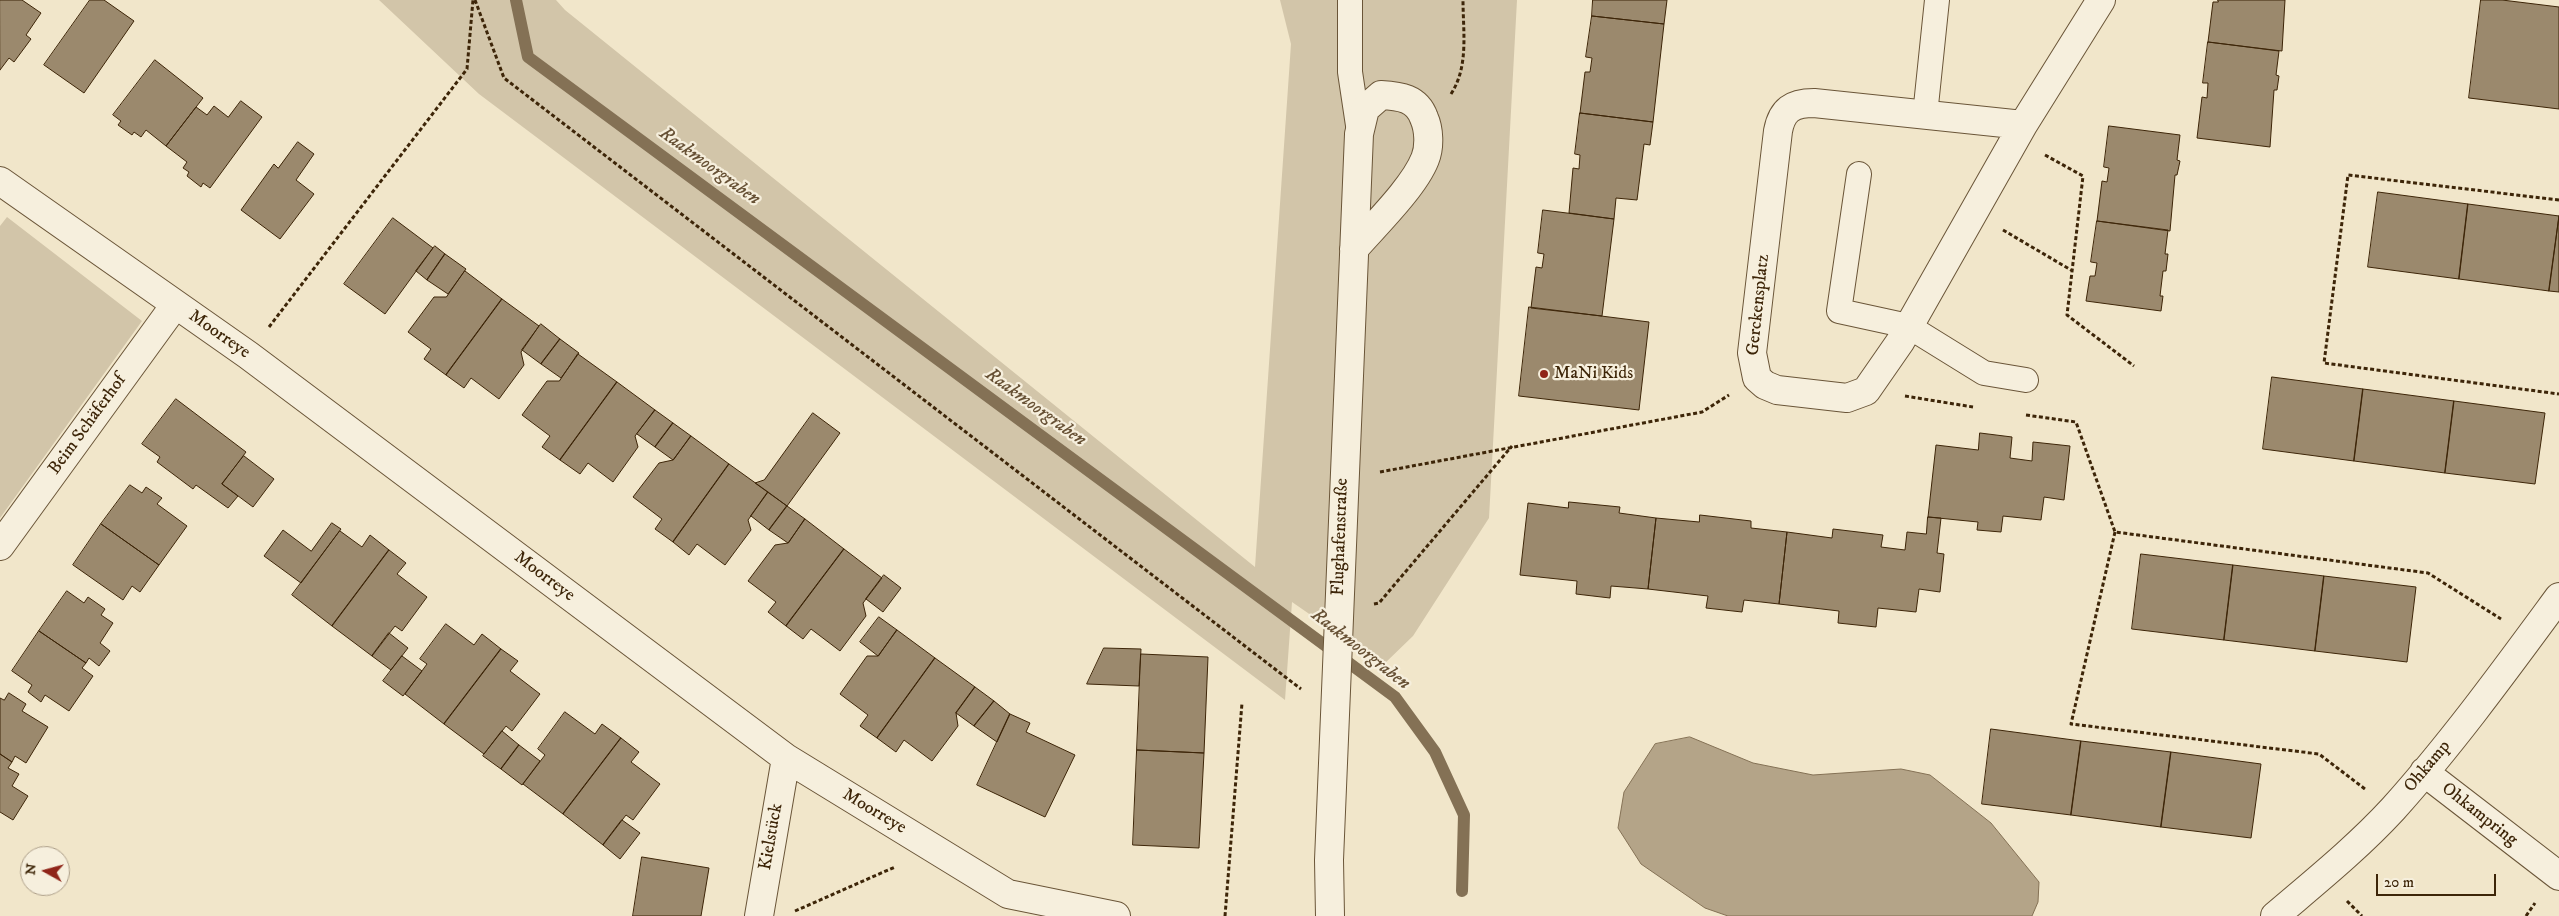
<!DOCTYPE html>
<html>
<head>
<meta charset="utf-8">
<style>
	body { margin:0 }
	#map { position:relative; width:2559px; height:916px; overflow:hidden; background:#f1e6ca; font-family:"IM FELL DW Pica",serif }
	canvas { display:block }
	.north { position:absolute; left:20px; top:846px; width:50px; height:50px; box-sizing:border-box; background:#f6efdd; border:1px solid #ac9e88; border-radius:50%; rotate:277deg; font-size:14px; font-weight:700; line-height:20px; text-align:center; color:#3d2508 }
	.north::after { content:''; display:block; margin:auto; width:18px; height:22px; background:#8f2418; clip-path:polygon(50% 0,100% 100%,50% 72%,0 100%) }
	.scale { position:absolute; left:2376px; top:874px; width:120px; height:22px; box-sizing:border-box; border:2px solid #3d2508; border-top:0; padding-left:6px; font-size:15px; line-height:18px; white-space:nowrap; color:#3d2508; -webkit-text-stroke:4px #f6efdd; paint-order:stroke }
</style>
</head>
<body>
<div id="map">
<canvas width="2559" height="916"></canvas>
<div class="north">N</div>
<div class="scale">20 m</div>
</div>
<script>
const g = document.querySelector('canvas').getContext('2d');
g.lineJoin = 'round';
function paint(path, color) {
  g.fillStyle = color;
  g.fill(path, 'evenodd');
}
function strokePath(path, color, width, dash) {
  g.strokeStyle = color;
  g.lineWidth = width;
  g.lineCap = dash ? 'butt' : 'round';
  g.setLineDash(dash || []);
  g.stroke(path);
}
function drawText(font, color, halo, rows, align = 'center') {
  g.font = font + ' "IM FELL DW Pica",serif';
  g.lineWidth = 4.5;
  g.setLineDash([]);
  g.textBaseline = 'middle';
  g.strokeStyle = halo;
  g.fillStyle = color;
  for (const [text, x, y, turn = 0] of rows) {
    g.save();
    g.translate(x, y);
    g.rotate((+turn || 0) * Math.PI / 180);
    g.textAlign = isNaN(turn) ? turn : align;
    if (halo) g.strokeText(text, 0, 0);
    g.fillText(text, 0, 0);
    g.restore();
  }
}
paint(new Path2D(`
	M379,0h177l9,10 690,557 36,-523 -11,-44h237l-28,518 -76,118 -30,29 -91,-63 -7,98 -806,-606z
	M7,217l135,104 -142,197v-292z`), '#d2c5a9');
const water = new Path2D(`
	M1690,737l63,26 60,12 88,-6 29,6 61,48 48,59 -1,20 -6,14h-304l-23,-8 -64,-44 -23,-36 6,-36 31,-48z`);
paint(water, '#b4a488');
strokePath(water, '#847155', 1);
strokePath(new Path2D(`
	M516,0l12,57 867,640 40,55 29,63 -2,76`), '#847155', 12);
const building = new Path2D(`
	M0,0h22l19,13 -15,22 5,4 -17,23 -5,-4 -9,12z
	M90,0h14l30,21 -50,72 -40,-28z
	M1593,0h74l-3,24 -72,-8z
	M2218,0h67l-3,51 -74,-9 5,-40h5z
	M2481,0h21l57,7v102l-90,-11z
	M1592,16l72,8 -11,98 -73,-9 5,-41h5l2,-14 -6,-1z
	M2208,42l71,9 -3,24 3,1 -2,14h-3l-4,57 -73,-9 5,-41 5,1 1,-15h-5z
	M155,60l48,38 -37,48 -20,-16 -5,7 -7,-5 -2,3 -14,-10 3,-4 -8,-6z
	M241,101l21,16 -52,71 -7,-5 -2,4 -14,-11 2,-4 -6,-4 4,-6 -21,-16 30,-39 11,8 7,-9 14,11z
	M1580,113l73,9 -3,23 -6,-1 -7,56 -21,-2 -2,21 -45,-6 4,-45 6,1 1,-14 -5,-1z
	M2109,126l71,9 -3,25 3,1 -3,14h-2l-5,56 -73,-10 5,-40 5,1 2,-14 -5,-1z
	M298,142l16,12 -18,26 18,14 -34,45 -39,-29 33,-46 4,4z
	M2378,192l90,12 -9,75 -91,-12z
	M2468,204l91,12 -10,75 -90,-12z
	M1543,210l71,9 -12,97 -71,-8 5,-41 6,1 2,-14 -6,-1z
	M2559,216v76l-10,-1z
	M393,218l40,30 -48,66 -41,-30z
	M2097,221l71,9 -3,24h3l-2,17h-3l-3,25h3l-2,15 -75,-10 4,-25h5l2,-13 -6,-1z
	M435,246l10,8 -18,26 -11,-9z
	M445,254l21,15 -18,25 -21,-14z
	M465,271l37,28 -56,76 -22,-16 7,-10 -23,-17 26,-35h12z
	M502,299l37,27 -18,26 3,13 -25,34 -28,-21 -7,10 -18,-13z
	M1529,307l120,15 -10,88 -120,-14z
	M541,324l19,15 -19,25 -19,-14z
	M560,339l19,14 -18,25 -20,-14z
	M578,354l39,28 -57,78 -18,-13 8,-11 -28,-21 25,-34h12z
	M2272,377l91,12 -9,72 -91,-12z
	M617,382l38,28 -20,26 3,11 -25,35 -25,-19 -8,11 -20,-14z
	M2363,389l91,12 -9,72 -91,-12z
	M176,399l70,53 -24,32 16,12 -10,12 -32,-23 -3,4 -36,-27 3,-5 -18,-13z
	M2454,401l91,12 -10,71 -90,-11z
	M655,410l18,13 -18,24 -18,-13z
	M813,413l27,20 -53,73 -32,-23 9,-3z
	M673,423l18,13 -18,24 -18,-13z
	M1980,433l32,4 -2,21 22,3 1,-19 37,4 -6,54 -20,-3 -3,23 -38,-4 -2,16 -24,-2 1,-8 -50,-5 8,-72 42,5z
	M691,436l38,28 -56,78 -18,-13 7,-10 -29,-22 26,-34 14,-3z
	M244,456l30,23 -21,28 -31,-23z
	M729,464l39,28 -20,28 3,10 -26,35 -28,-21 -8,11 -16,-13z
	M130,485l12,8 4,-6 16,11 -5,6 30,22 -28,39 -58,-41z
	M768,492l19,14 -18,24 -18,-14z
	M1569,502l51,5 -1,6 37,5 -8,71 -37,-3 -1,12 -34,-4 1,-13 -57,-6 8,-72 40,5z
	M787,506l18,13 -17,24 -19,-13z
	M1700,515l51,6v7l36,4 -8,72 -35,-4 -2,12 -36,-4 2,-12 -60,-7 8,-71 43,4z
	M1928,517l13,1 -4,35 7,1 -4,38 -21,-3 -3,23 -38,-4 -2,19 -38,-4 1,-12 -60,-7 8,-72 45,6 1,-9 50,6 -2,12 24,3 2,-18 19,2z
	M805,519l39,30 -58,77 -18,-14 8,-10 -28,-21 27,-36 13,-2z
	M332,523l9,6 -40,54 -37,-27 19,-26 28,21z
	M101,524l58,41 -19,27 -8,-6 -9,14 -50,-35z
	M340,531l22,16 8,-12 19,15 -57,76 -40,-31z
	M844,549l38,29 -19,25 3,13 -26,35 -29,-22 -8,10 -17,-13z
	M389,550l17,13 -9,11 30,23 -25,34 -7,-5 -23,30 -40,-30z
	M2141,554l92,11 -9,75 -92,-11z
	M2233,565l91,11 -9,75 -91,-11z
	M884,575l17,13 -18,24 -17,-13z
	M2324,576l92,11 -9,75 -92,-11z
	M67,591l17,12 4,-6 17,12 -4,6 12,8 -13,20 10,8 -11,15 -10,-8 -3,5 -47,-32z
	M879,617l18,13 -19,26 -18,-14z
	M446,624l28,21 8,-11 19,15 -57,75 -39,-30 22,-30 -7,-5z
	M897,630l38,28 -58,80 -17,-12 8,-11 -28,-21 27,-38h11z
	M39,631l47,32 -4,5 11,8 -24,35 -24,-16 -4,7 -13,-10 4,-7 -20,-14z
	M389,633l19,15 -17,22 -19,-14z
	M1104,648l37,1 -2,37 -52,-2z
	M501,649l17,12 -8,10 30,23 -28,37 -6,-5 -22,28 -40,-30z
	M1141,654l67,3 -4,96 -67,-3z
	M402,656l20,15 -19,25 -20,-15z
	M935,658l40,29 -19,26 2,13 -26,35 -28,-21 -8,12 -19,-14z
	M975,687l19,14 -20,25 -18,-13z
	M9,693l17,11 -4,7 26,16 -22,36 -11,-7 -3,6 -12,-8v-56l4,2z
	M994,701l16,13 -13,28 -23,-16z
	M565,712l30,22 7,-10 19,14 -58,76 -40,-30 22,-29 -7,-6z
	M1010,714l20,9 -4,9 49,23 -30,62 -68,-32z
	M1991,729l90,12 -10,74 -89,-11z
	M502,731l17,14 -18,24 -18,-13z
	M621,738l18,14 -8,10 29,22 -27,36 -7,-5 -23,30 -40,-31z
	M2081,741l90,11 -10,75 -90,-12z
	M519,745l21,16 -18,24 -21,-16z
	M1137,750l67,3 -5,95 -66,-3z
	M2171,752l90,12 -10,74 -90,-11z
	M0,754l12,8 -4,6 11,6 -7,12 16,10 -15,24 -13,-8z
	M622,820l18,13 -20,26 -17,-14z
	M642,857l67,11 -8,48h-68z`);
paint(building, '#9b896d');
strokePath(building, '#3d2508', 1);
const service = new Path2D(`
	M1350,0v72l9,60
	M1925,115l12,-115
	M1859,174l-20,137 69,15 76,47 42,7`);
const minor = new Path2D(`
	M2023,125l-209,-22c-22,0 -32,7 -36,28l-26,222 5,25 8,7 12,5 70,8 19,-7 34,-49 123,-217 78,-125
	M0,181l248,174 538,403 222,136 108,22
	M0,546l175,-241
	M2424,772l135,104
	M759,916l27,-158
	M1330,916l-1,-56 30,-726 6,-25 16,-14c19,1 36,3 43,23 5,11 6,29 1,41 -11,28 -50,66 -71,90
	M2275,916c41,-35 82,-68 118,-107 60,-67 113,-140 166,-212`);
strokePath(service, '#6a5538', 26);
strokePath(minor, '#6a5538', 30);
strokePath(new Path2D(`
	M475,0l29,78 797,611
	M1451,94c18,-28 12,-62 12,-94
	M2045,155l38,21 -16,139 67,51
	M2559,200l-211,-25 -24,188 235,31
	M2003,230l68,40
	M269,327l198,-258 6,-69
	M1905,396l68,11
	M2026,415l50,7 39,110 313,41 73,46
	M1380,472l322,-60 27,-17
	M2115,532l-44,192 248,30 46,35
	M1374,604l5,-1 133,-157
	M2347,901l15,15
	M795,911l100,-44
	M1225,916l17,-213
	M2526,916l9,-13`), '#3d2508', 3, [4, 2.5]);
strokePath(service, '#f6efdd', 24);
strokePath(minor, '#f6efdd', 28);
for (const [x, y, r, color] of [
	[1544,374,5,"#8f2418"]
]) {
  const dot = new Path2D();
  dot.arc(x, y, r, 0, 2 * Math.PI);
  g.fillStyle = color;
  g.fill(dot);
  strokePath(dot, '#f6efdd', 2);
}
drawText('18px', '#3d2508', '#f6efdd', [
	["Gerckensplatz",1759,305,-84],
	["Moorreye",219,335,35],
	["Beim Schäferhof",88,425,-54],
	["Flughafenstraße",1341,537,-88],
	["Moorreye",544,577,37],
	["Ohkamp",2428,767,-50],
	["Moorreye",874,812,31],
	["Ohkampring",2479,815,38],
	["Kielstück",772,837,-80]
]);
drawText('18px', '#3d2508', '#f6efdd', [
	["MaNi Kids",1554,374]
], 'left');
drawText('italic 19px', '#675135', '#f6efdd', [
	["Raakmoorgraben",709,167,36],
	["Raakmoorgraben",1035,408,36],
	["Raakmoorgraben",1360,650,38]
]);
</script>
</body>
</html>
